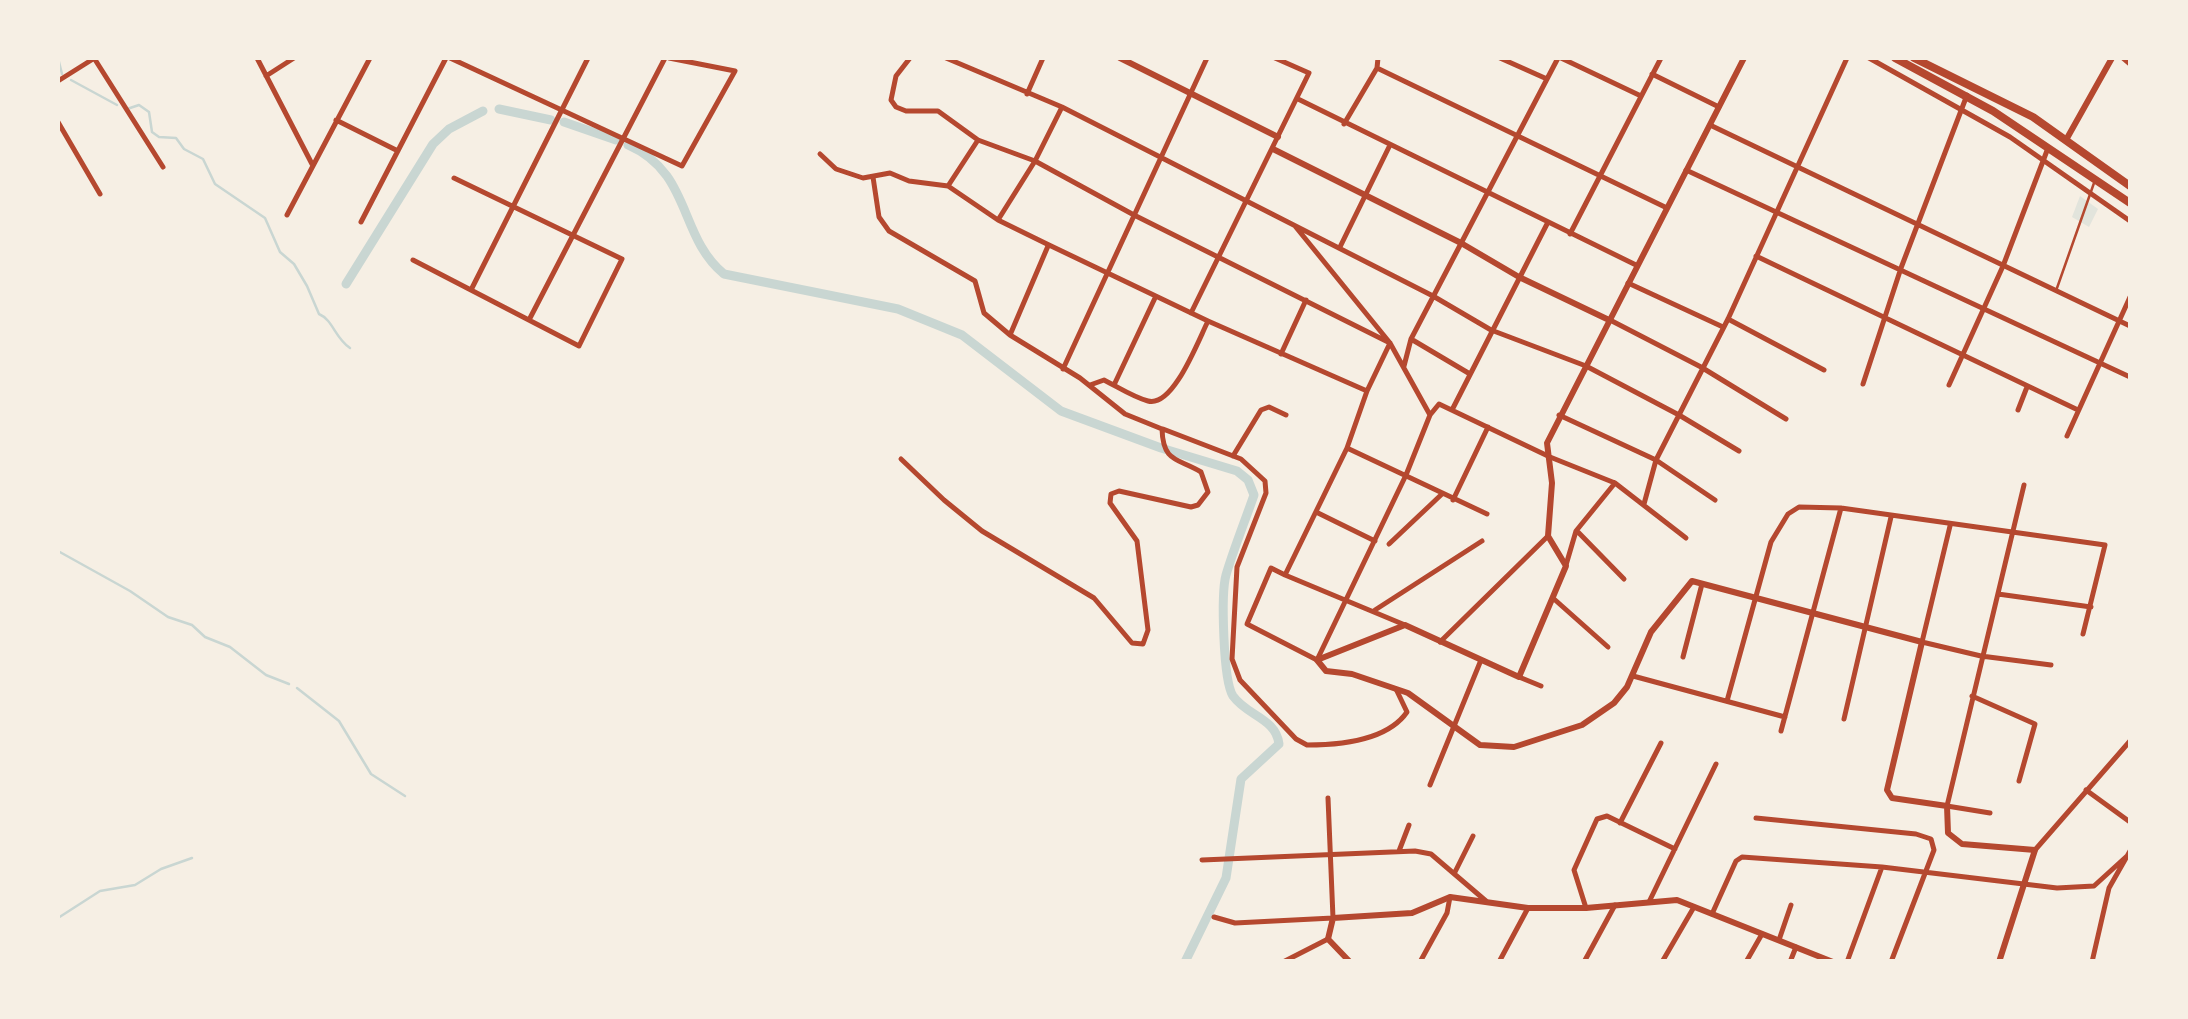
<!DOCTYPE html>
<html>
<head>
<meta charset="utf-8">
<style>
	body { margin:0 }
	#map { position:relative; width:2188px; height:1019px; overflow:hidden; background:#f6efe4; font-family:"Public Sans",sans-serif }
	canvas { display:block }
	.frame { position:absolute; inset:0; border:60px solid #f6efe4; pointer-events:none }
</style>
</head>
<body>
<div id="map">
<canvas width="2188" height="1019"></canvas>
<div class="frame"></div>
</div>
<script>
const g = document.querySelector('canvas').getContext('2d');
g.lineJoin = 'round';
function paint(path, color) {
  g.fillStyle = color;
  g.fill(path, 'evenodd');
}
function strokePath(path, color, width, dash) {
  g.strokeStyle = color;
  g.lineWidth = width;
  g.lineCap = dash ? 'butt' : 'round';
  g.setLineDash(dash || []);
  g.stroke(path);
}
paint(new Path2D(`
	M2080,196l18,13 -9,18 -17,-10z`), '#e2e4dc');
strokePath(new Path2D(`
	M58,58l4,16
	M71,80l46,25
	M127,109l12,-4 10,7 3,20 7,5 17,1 8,11 19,10 12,25 50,34 15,34 14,12 13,22 12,28c14,6 16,24 31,34
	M58,551l72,40 38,26 24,8 13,12 25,10 36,28 23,9
	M297,688l42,33 32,53 34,22
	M58,918l42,-27 35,-6 26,-16 31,-11`), '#c9d6d2', 2.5);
strokePath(new Path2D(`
	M499,109l52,11
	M564,122l52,18
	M628,145c64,28 50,91 96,129l174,35 64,26 99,76 100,37 76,23 11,9 6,15c-9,26 -20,53 -28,80 -5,18 -3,106 7,121 14,20 43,22 46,48l-38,35 -15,99 -41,84
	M346,284l87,-140 16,-15 34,-18`), '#c9d6d2', 9);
strokePath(new Path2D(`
	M2057,288l37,-105`), '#b5482f', 2.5);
strokePath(new Path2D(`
	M94,58l69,109
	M257,58l55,106
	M450,58l232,108 53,-95 -66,-13
	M910,58l-14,18 -5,24 5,7 10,4h32l40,29 57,21 99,54 256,128 -23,48
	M946,58l116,49 371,189 58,34 95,36 93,49 60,36
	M1500,58l47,21
	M1561,58l80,38
	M1869,58l141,79 120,84
	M2123,58l7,6
	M1377,68l290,140
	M1652,74l67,33
	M266,76l28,-18
	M58,81l35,-22
	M1027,94l16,-36
	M1298,99l338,166
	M336,120l62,31
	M58,122l42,72
	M1344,124l33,-56 1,-10
	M1710,125l420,201
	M820,154l16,15 27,9 27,-5 19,8 39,5 50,34 51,25 159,76 159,70 -20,57 -62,127 -14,-7 -24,56 70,36 89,-185 24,-60 -40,-72 -95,-117
	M1686,170l444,207
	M873,177l6,40 10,14 86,50 9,32 26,22 70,43 45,36 37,15c1,34 16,29 39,43l7,20 -10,13 -7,2 -72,-16 -8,3 -1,9 27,38 11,89 -5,14 -11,-1 -38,-45 -112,-67 -38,-31 -43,-41
	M948,186l30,-46
	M287,215l83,-157
	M998,220l37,-59 27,-54
	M361,222l85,-164
	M1570,234l91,-176
	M1340,247l49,-100
	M1756,256l322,154
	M413,260l166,86 43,-87 -168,-81
	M1628,283l95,44
	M471,290l117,-232
	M1191,313l118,-240 -34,-15
	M1728,319l96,51
	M529,320l136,-262
	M1610,320l91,47 85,52
	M1010,335l38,-89
	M1411,339l59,35
	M1281,354l25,-54
	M1404,366l7,-27 147,-281
	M1063,369l144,-311
	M1863,384l38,-116 66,-173
	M1090,385l14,-5c14,7 29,17 44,21 25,7 50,-60 60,-80
	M1114,385l41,-87
	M1949,385l54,-119 45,-118
	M1452,410l95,-186
	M2018,410l9,-23
	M1430,415l9,-11 111,53 65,26
	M1559,415l97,45 59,40
	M1163,429l78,30 24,22 1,12 -29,74 -5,92 8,21 56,59 11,6c32,0 80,-4 100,-33l-11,-23
	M2067,436l63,-139
	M1347,448l140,66
	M1233,456l28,-46 8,-3 17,8
	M1453,500l35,-73
	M1644,504l12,-44 72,-141 119,-261
	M1316,512l59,29
	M1950,526l-28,116 59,14 70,9
	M1577,531l47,48
	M1389,544l53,-50
	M1566,565l10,-34 39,-48 71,55
	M1285,575l120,50
	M1998,594l93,13
	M1554,599l54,48
	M1375,610l107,-69
	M1440,642l108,-106
	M1683,657l19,-73
	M1633,676l152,41
	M1519,677l22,9
	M1972,696l63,28 -16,57
	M1727,701l44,-159 17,-28 11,-7 42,1 264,37 -22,89
	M1844,719l47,-202
	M1781,731l60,-223
	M1430,785l51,-125
	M2086,790l44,32
	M1990,813l-43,-7 77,-321
	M1756,818l160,16 15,5 3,11 -43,112
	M1620,823l41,-80
	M2035,850l95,-109
	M1399,851l10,-26
	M1202,860l213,-9 16,3 55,47
	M1455,872l18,-36
	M1649,902l67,-138
	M1586,908l-12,-38 23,-51 10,-3 68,33
	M1712,914l24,-53 6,-4 140,10 175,21 37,-2 33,-30
	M1214,917l21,6 98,-5 -5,-120
	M1779,940l12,-35
	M1283,962l45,-23
	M1420,962l27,-49 3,-16
	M1499,962l29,-54
	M1584,962l31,-57
	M1662,962l32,-55
	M1746,962l16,-28
	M1790,962l6,-15
	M1847,962l35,-95
	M2092,962l17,-74 21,-37`), '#b5482f', 5);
strokePath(new Path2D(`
	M1120,58l158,79
	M1744,58l-197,385 5,40 -4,53 18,30 -47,111 -114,-52 -88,35 9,11 26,3 56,19 72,52 34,2 68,-22 32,-22 13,-16 24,-55 41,-51 230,61 -35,148 5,8 55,8 1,27 14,11 73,6 -36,112
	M1273,149l188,94 58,34 90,43
	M1350,962l-22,-23 5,-21 79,-5 38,-16 78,11h58l91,-8 156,62`), '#b5482f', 6);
strokePath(new Path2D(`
	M2066,140l46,-82`), '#b5482f', 6);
strokePath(new Path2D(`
	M1895,58l98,53 137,92
	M1914,58l119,59 97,69`), '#b5482f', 8);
</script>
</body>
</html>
